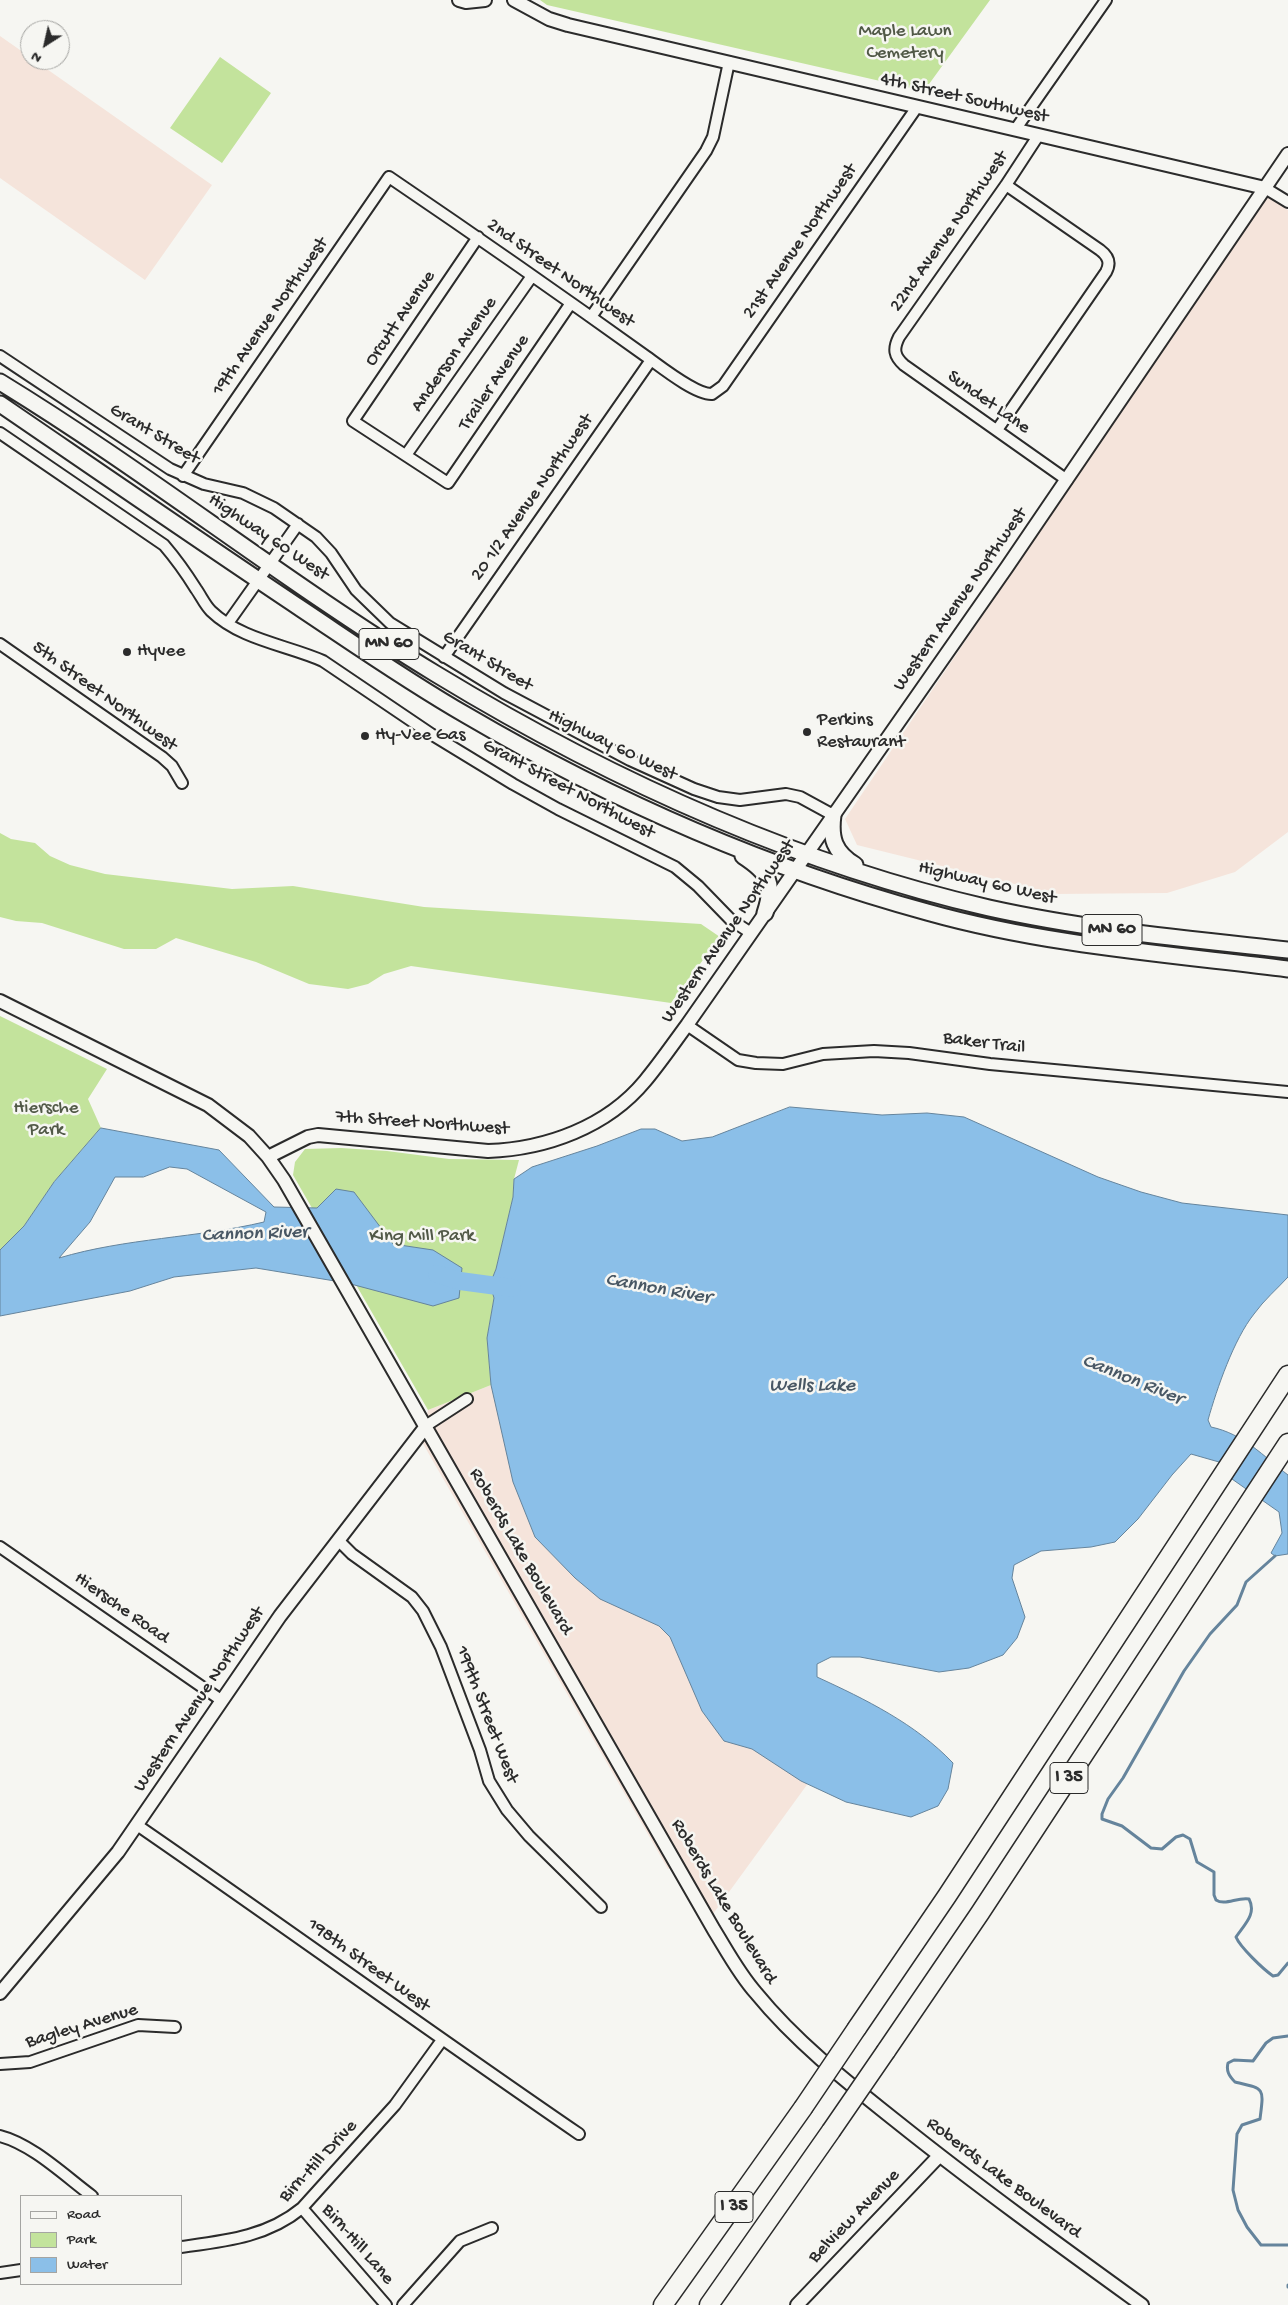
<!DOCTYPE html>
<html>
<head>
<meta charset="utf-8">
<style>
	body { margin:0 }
	#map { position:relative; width:1288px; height:2305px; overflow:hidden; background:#f6f6f2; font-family:"Gochi Hand",sans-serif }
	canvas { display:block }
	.legend { position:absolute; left:20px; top:2195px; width:162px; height:90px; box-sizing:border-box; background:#f6f6f2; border:1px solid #a5a5a2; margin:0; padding:6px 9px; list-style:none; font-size:15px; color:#2b2b2b }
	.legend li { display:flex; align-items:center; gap:10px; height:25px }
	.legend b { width:25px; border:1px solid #a5a5a2 }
	.north { position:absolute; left:20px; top:20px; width:50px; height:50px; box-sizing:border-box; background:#f6f6f2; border:1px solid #a5a5a2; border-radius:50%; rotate:215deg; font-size:14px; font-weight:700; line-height:20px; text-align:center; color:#2b2b2b }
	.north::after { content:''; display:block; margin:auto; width:18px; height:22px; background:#2b2b2b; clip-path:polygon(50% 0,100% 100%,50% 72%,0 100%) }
</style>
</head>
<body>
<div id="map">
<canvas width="1288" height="2305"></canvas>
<ul class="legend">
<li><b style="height:6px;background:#f6f6f2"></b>Road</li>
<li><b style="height:14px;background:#c3e39c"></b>Park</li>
<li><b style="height:14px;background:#8bbfe8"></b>Water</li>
</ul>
<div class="north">N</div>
</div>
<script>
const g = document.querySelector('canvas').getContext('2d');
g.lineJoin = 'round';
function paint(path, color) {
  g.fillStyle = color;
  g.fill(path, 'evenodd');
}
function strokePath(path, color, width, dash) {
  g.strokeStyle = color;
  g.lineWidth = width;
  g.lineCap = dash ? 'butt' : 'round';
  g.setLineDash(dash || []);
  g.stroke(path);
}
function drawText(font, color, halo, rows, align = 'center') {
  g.font = font + ' "Gochi Hand",sans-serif';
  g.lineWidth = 5;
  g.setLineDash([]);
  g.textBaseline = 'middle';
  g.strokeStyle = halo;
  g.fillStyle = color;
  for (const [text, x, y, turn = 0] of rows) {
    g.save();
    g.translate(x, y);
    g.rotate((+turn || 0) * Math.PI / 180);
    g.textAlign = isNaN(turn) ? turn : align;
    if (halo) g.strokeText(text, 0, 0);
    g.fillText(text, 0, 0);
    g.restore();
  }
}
paint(new Path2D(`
	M0,36l30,21v3h4l178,125 -67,95 -145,-102z
	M1266,196l22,14v622l-53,40 -68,21 -112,1 -198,-49 -12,-26z
	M491,1385l326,386 -104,143 -30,-52 -15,7 -246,-427 6,-32z`), '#f5e4db');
paint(new Path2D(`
	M540,0h450l-66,91 -377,-86z
	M220,57l51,36 -49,70 -52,-35z
	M0,833l11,6 24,4 15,13 20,9 35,9 127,15 61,-3 131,21 277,17 19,13 -49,66 -260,-37 -27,8 -16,10 -20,5 -39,-5 -53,-22 -80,-24 -20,11h-32l-82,-26 -26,-2 -16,-4z
	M0,1016l107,53 -19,30 13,29 -47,54 -30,44 -24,24z
	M341,1148l46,3 62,8 70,1 -5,19 -1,18 -17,72 -6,15 4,14 -7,40 4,47 -63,25 -135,-235 2,-13 10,-13z`), '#c3e39c');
const water = new Path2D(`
	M790,1107l92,8 45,-2 37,4 134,60 43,15 41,11 106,12v62c-11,12 -24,23 -34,37 -20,25 -37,74 -46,106l3,7c33,7 52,29 77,48v79l-13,2 -4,-3 11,-20 -3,-21 -57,-40 4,-8 -35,-10 -19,21 -34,44 -23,23 -24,5 -50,4 -27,14 -2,13 13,39 -8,21 -14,17 -34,13 -30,4 -79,-15h-29l-14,7v13c48,22 99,47 136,86l-5,26 -10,17 -27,11 -65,-15 -45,-21 -49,-32 -28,-8 -22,-30 -32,-74 -11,-11 -59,-27 -25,-21 -40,-41 -22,-55 -22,-97 -4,-47 7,-40 -4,-14 6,-15 17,-72 1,-18 18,-12 65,-21 44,-17h14l27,12 30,-4z
	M101,1128l118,22 55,57 43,1 19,-19 18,3 39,52 40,6 29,18 -3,30 -26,8 -86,-23 -91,-15 -82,9 -44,14 -130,25v-66l24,-24 30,-44zM170,1167l17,2 79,43 -2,10c-67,16 -138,16 -205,36l31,-36 25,-45h28z`);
paint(water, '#8bbfe8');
strokePath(water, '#65849c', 1);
strokePath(new Path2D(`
	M1275,1556l-29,26 -9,23 -27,29 -26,37 -61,107 -15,21 -6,15v5l20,7 29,22 11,1 14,-12 7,-2 7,4 7,23 17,10v23l2,5c9,6 21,-3 33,-1 8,15 -5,26 -13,38 4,10 27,32 37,39l5,-1 10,-12
	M1288,2036l-15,2 -7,5 -13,18 -19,-1 -6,3c-2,8 1,13 7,19 30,7 29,5 25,37l-18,6 -5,9 -4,56 5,20 9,17 14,18h27
	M1288,2285v2`), '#65849c', 3);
strokePath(new Path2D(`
	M437,1274l23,7 52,7`), '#8bbfe8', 18);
const minor = new Path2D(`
	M1015,130l91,-130
	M1038,136l-32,49 -107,152c-6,12 -5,19 5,28l163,115
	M1265,188l23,14
	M478,237l-125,184 95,62 123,-180
	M591,317l115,-166 7,-14 16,-75
	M0,356l170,113 34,15 39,9 31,15 42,29 15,16 25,37 34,33 114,70 126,67 64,29 24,8 22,3 46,-6 14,3 33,18
	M997,430l109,-158c5,-9 2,-16 -6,-22l-94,-65
	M0,433l164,112c12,14 22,28 32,44 5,7 9,16 15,22 30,29 76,34 112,50l108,73 82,50 45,25 117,58 23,19 33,34 20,13
	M406,455l126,-179
	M183,476l206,-299c87,59 173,119 258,180 14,10 49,38 65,37l11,-8 194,-279
	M228,623l70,-99
	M0,644l162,113 10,9 10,17
	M444,657l207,-297
	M687,1025l51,35 18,3 27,1 40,-10 51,-3 35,2 81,11 298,28
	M427,1425l40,-26
	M338,1540l14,14 60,43 11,14 18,36 39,103 9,31 18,29 22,26 72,71
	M0,1547l221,153
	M137,1825c148,102 293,207 442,309
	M0,2064l30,-2 108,-37 37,2
	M0,2136c32,8 65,40 92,60
	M302,2208l84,97
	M181,2247c44,-6 86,-10 121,-39l93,-103 47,-65
	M0,2273l21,-3
	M403,2305l57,-64 32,-13`);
const tertiary = new Path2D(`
	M459,0l7,2 19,-2
	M514,0l35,19 19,6 697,163
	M0,1001l208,104 41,31 19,21 16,23 430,750c13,21 25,44 42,63 40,49 91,89 140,128 80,64 163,124 246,184
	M268,1157l40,-20 10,-2 170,16c58,-2 119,-24 157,-70 15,-18 28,-37 42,-56l320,-458 281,-413
	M0,1993l118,-141 162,-236 147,-191
	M797,2305l142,-149`);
const primary = new Path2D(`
	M0,382c149,91 286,201 436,292 171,104 357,189 553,234 99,22 199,31 299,42
	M0,404c101,69 201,138 303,206 54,36 107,73 163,105 145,85 299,153 461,197 117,33 240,42 361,57
	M833,815c-3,23 1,37 22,50
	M743,856c26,17 32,27 22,57`);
const motorway = new Path2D(`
	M857,2028l90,-132 341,-521
	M886,2051l94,-138 308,-470
	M663,2305l140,-197
	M709,2305l122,-174`);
strokePath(minor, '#2b2b2b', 14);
strokePath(tertiary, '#2b2b2b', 16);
strokePath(primary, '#2b2b2b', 19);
strokePath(motorway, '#2b2b2b', 21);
strokePath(minor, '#f6f6f2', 10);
strokePath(tertiary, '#f6f6f2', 12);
strokePath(primary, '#f6f6f2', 15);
strokePath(motorway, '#f6f6f2', 18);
const motorwayBridge = new Path2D(`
	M803,2108l54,-80
	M831,2131l55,-80`);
strokePath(motorwayBridge, '#2b2b2b', 21, []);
strokePath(motorwayBridge, '#f6f6f2', 18);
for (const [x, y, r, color] of [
	[127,652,5,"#2b2b2b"],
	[807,732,5,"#2b2b2b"],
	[365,736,5,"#2b2b2b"]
]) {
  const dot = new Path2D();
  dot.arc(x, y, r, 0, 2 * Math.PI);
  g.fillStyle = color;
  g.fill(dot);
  strokePath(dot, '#f6f6f2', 2);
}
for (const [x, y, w] of [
	[389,644,60],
	[1112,930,60],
	[1069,1778,38],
	[734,2207,38]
]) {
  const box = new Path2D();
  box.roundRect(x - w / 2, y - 15.5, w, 31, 4);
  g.fillStyle = '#f6f6f2';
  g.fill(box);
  strokePath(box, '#2b2b2b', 1);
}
drawText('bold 18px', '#2b2b2b', null, [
	["MN 60",389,644],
	["MN 60",1112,930],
	["I 35",1069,1778],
	["I 35",734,2207]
]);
drawText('19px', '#515947', '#f6f6f2', [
	["Maple Lawn",905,32],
	["Cemetery",905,54],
	["Hiersche",46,1109],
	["Park",46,1131],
	["King Mill Park",422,1237]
]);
drawText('19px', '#2b2b2b', '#f6f6f2', [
	["4th Street Southwest",964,99,13],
	["22nd Avenue Northwest",950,232,-55],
	["21st Avenue Northwest",801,242,-55],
	["2nd Street Northwest",560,274,35],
	["19th Avenue Northwest",271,317,-55],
	["Orcutt Avenue",401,319,-56],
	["Anderson Avenue",455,355,-55],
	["Trailer Avenue",495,383,-56],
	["Sundet Lane",988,403,35],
	["Grant Street",154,435,31],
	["20 1/2 Avenue Northwest",533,498,-55],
	["Highway 60 West",268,538,34],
	["Western Avenue Northwest",961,600,-55],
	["Grant Street",487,662,31],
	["5th Street Northwest",104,697,36],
	["Highway 60 West",612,746,26],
	["Grant Street Northwest",568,790,28],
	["Highway 60 West",987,884,13],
	["Western Avenue Northwest",729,932,-55],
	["Baker Trail",984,1044,7],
	["7th Street Northwest",422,1124,4],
	["Roberds Lake Boulevard",520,1552,60],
	["Hiersche Road",121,1609,35],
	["Western Avenue Northwest",200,1700,-56],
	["199th Street West",486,1715,69],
	["Roberds Lake Boulevard",723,1902,59],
	["198th Street West",368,1966,36],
	["Bagley Avenue",82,2027,-17],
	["Birn-Hill Drive",319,2162,-47],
	["Roberds Lake Boulevard",1003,2179,37],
	["Belview Avenue",855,2217,-46],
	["Birn-Hill Lane",357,2245,49]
]);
drawText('19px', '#2b2b2b', '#f6f6f2', [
	["Hyvee",137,652],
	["Perkins",817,721],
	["Restaurant",817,743],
	["Hy-Vee Gas",375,736]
], 'left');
drawText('italic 20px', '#485764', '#f6f6f2', [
	["Cannon River",255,1235,-2],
	["Cannon River",658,1290,10],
	["Cannon River",1132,1381,22],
	["Wells Lake",812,1387]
]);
</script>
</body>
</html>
